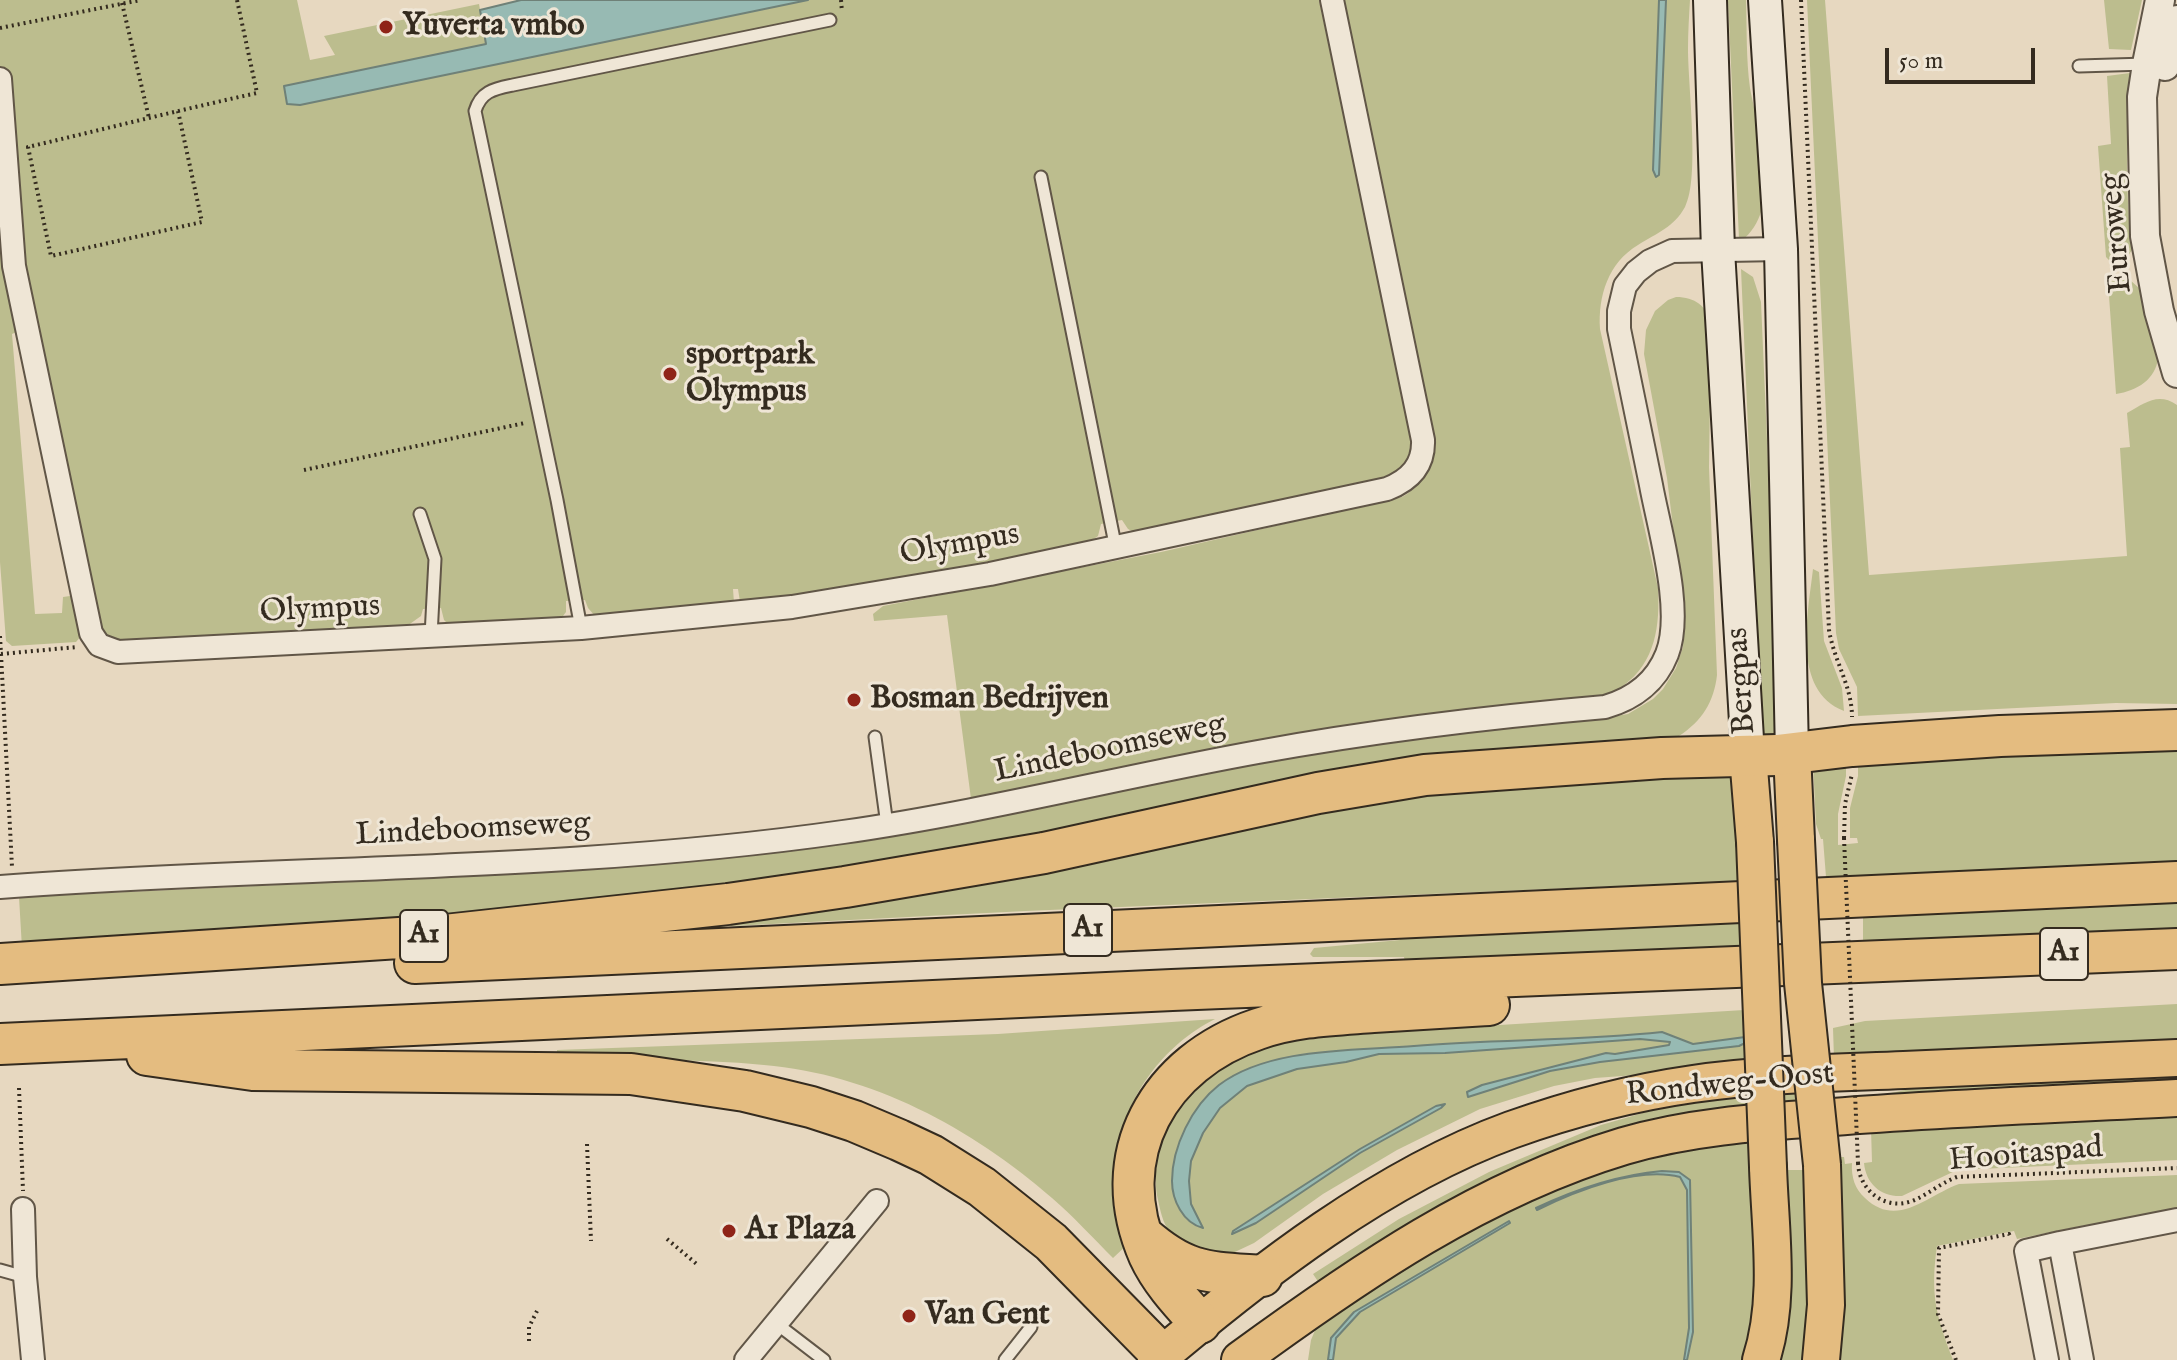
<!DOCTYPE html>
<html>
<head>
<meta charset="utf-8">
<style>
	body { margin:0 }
	#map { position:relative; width:2177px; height:1360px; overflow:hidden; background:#e7d8c0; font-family:"IM FELL English",serif }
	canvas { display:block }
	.scale { position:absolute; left:1885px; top:48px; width:150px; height:36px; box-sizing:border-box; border:4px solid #342b1f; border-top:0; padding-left:10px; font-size:24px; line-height:28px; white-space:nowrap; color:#342b1f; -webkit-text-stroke:6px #efe6d6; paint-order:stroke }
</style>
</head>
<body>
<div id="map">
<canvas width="2177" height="1360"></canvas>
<div class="scale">50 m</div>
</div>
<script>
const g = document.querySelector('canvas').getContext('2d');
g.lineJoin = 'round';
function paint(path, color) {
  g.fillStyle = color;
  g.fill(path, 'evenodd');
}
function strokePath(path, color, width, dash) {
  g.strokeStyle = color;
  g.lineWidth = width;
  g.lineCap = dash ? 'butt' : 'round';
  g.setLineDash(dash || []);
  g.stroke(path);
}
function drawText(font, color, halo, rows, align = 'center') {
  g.font = font + ' "IM FELL English",serif';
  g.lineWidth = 6;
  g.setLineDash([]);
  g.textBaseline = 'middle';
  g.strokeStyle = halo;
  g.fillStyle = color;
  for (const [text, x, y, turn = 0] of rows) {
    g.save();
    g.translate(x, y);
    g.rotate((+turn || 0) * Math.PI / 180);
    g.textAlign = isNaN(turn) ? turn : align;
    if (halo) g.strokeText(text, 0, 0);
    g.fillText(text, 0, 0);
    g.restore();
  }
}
paint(new Path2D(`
	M0,0h297l13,60 25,-5 -11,-19 155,-32 7,40 -201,42 471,-86h563l93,436c2,18 -6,29 -19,40l-255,58 -10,-5 -6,-9 -21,4 -3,12 -10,7 -271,51 -77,8 -2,-13h-5l1,14 -139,13 -7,-8 -3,-8 -19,1v11l-6,8 -112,4 -4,-4 -3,-12 -18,1 -2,7 -14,10 -287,18 -17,-7 -82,-307 -9,4 23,280 27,-1 1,-16 14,-2 5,40 -6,7 -64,4 -6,-5 -6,-79z
	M1342,0h317l-5,175h5l7,-175h24c-1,16 -2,33 -2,49 0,37 12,129 -3,158 -11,20 -28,26 -47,38 -30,18 -40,51 -38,84l58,259c2,37 -2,74 -35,98 -32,22 -98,18 -137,22 -173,18 -344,58 -515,91l-24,-184 -73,6 -1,-7 10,-8 278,-54 241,-55c17,-9 29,-29 33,-47z
	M1728,0h18c1,29 0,59 4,88 8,43 34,122 -9,153l-2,-2z
	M1807,0h18l44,575 258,-19 -7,-108 10,-1 -3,-34c18,-10 31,-21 50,-8v299l-61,-1 -258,13 -1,-29 -18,-38 -3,-16z
	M2104,0h38l-11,50 -22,-1z
	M2130,73l2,4c-6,58 -7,114 0,173l-5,7 -18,3 -3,-3 -8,-111 13,-2 -4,-68z
	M1741,269l12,8 8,25 9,207 15,119 1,110 -24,9z
	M2124,280h6l9,8 19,70c-2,21 -21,33 -42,36l-8,-112z
	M1676,297c19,0 31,9 35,27l-2,143 8,208c-3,27 -15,46 -38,61l-156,10 -157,18 -59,11 -320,70 -148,27 -244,31 -573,45 -3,-51 302,-14 317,-19 714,-119 163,-19 71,-5 42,-7 25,-15 10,-10 13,-21 7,-21 1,-30 -17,-139 -23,-124 2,-24 9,-19 13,-11z
	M1813,569l6,3 5,69 18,47 2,23c-53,-21 -36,-97 -31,-142z
	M2177,748v113l-351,16 -3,-38h-2l-5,-15 -3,-60 33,-2v14l-8,38v31l20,-2 -1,-5h-7v-30l8,-32v-15z
	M1733,771l6,110 -713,30 -313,16 -1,-3 40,-3 217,-37 371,-83z
	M2177,899v29l-314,14v-28z
	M1740,920l1,28 -336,14 -1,-5h-91l-3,-3 4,-6 86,-8v-5z
	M2177,1004v42l-343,13 -1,-31 32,-7z
	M1744,1010l3,57 -152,11 -41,8 -74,23 -83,41 -74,44 -69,49 -34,16c-14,-6 -33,-11 -44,-21 -12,-9 -15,-24 -18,-38 -11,-55 23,-111 70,-139 22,-13 50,-18 76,-24z
	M1215,1019c-50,25 -93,79 -96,137 -2,26 7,61 10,87l-16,15c-20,-20 -39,-41 -61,-60 -80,-70 -181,-124 -288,-133 -68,-7 -138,-4 -207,-6v-9l441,-16z
	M2177,1070v17l-432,24 -424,175 -8,-12 86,-55 90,-47 112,-47 115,-33zM1906,1087l-1,3c-27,6 -52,10 -80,9l1,-10z
	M2177,1107v53l-220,10 -55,26c-21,1 -36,-12 -38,-33l8,-1 -1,-33 -28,2 -6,4v-11z
	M1750,1130l11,140 -13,90h-440l3,-20 10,-24 226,-134z
	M1838,1157h6l1,7 7,-1c-1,14 3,26 13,35 32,31 63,-3 94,-14l218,-9v38l-86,17 -5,-5 -69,14 -3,-8 -77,15c-7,49 -1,69 16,114h-120z
	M1781,1170h22l6,24 3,166h-39z`), '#bcbd8e');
const water = new Path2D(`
	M521,0h287l-508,105 -13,-1 -3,-18 202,-42 -6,-34z
	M1659,0h7l-7,175 -3,2 -3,-7z
	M1662,1032l31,12 52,-7v6l-6,3 -139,16 -50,9 -82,26 -1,-5 15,-7 124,-32 9,1 54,-9 1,-3 -30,-3 -195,14 -66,1 -33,8 -49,7 -50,17 -27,22 -17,25 -12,28 -2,20 2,23 12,24c-20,-5 -31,-28 -31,-47 0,-34 20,-75 47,-96 50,-38 135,-34 195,-39 82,-7 166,-5 248,-14z
	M1445,1104l-4,4 -81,45 -104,70 -24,11 1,-3 127,-82 76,-43z
	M1662,1171l17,1 11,8 3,152 -6,28h-3l5,-32 -2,-138 -7,-13c-42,-11 -105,14 -143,33l-1,-2c40,-19 82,-33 126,-37z
	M1509,1221l1,2 -150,89 -24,26 -3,22h-5l3,-22 23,-26z`);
paint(water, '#97bab3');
strokePath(water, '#6f8178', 2);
const service = new Path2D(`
	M2079,66l67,-2
	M1041,177l75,372
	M420,514l15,45 -4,77
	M581,628l-24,-128 -82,-389c6,-20 19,-22 38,-26l317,-65
	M875,737l12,88
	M0,1270l25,7
	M777,1324l47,36
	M1005,1360l26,-33`);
const minor = new Path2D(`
	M0,79l14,187 77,367 8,12 19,7 463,-24 211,-21 198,-33 397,-85c23,-9 37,-24 36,-49l-91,-440
	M0,887c281,-21 564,-15 843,-55 140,-20 277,-55 415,-80 115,-21 231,-35 347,-45 28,-8 51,-25 62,-53 17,-43 -8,-125 -16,-169 -11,-52 -21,-104 -32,-156v-18l6,-25 11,-14 14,-11 22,-10 109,-2
	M23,1209l2,68 8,83
	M2060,1243l117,-23
	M746,1360l131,-159
	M2047,1360l-21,-109 34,-8 22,117`);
const tertiary = new Path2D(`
	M2160,0l-13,64 -5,33 3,139 14,75 18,62
	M2165,66l12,-46`);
const secondary = new Path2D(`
	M1710,0l8,250 30,506
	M1765,0l16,249 11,504`);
const primary = new Path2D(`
	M1792,753l4,87
	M1748,756l7,86
	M1156,1360c104,-88 226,-183 355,-230 59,-21 119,-37 182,-46 69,-10 141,-11 211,-14 91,-4 182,-8 273,-12
	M1240,1360c119,-87 241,-171 384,-214 68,-20 138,-24 209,-29 114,-9 229,-13 344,-19
	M1761,1360c20,-61 9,-130 7,-193
	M1821,1360l5,-55 -4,-140`);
const motorway = new Path2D(`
	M415,963l1762,-81
	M0,964l445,-29 283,-31 117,-17 199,-34 274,-60 107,-18 237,-17 115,-3 75,-9 148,-10 177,-6
	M0,1044l1172,-54 1005,-41
	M147,1055l106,15 378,4 114,17 66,16 43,14 45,19 32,15 51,32 69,55 111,113
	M1143,1236c43,38 65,36 119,40
	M1200,1323c-19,-21 -39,-42 -51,-68 -44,-100 10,-193 109,-226 37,-13 76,-14 115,-17 38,-2 77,-5 116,-7`);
strokePath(service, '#615647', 15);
strokePath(minor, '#615647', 26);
strokePath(tertiary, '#615647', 32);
strokePath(secondary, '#342b1f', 36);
strokePath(primary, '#342b1f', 40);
strokePath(motorway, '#342b1f', 44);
strokePath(new Path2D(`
	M841,0l1,12
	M1801,0l28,630c5,31 23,56 23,87
	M122,3l27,115
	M0,28l141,-28
	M178,111l24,111 -151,34 -23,-109c76,-18 152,-37 229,-54l-20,-93
	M304,470l221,-47
	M0,636l1,18 76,-7
	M1,654l11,213
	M1844,838l1,-34 7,-30
	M19,1088l4,103
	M587,1144l4,97
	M1858,1163c1,27 27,48 54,38 16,-6 28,-18 45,-24l220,-9
	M667,1239l32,27
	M529,1341v-14l8,-16
	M1956,1360l-18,-46 1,-66 70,-14 1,3`), '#342b1f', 4, [2, 4]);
strokePath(service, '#efe6d6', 11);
strokePath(minor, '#efe6d6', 22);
strokePath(tertiary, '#efe6d6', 28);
strokePath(secondary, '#efe6d6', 32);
strokePath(primary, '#e4bc80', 36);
strokePath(motorway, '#e4bc80', 40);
const primaryBridge = new Path2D(`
	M1796,840l7,143 19,182
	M1755,842l13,325`);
strokePath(primaryBridge, '#342b1f', 40, []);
strokePath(new Path2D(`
	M1844,838l14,325`), '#342b1f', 4, [2, 4]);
strokePath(primaryBridge, '#e4bc80', 36);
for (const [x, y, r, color] of [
	[386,27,8,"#8f2418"],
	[670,374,8,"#8f2418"],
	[854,700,8,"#8f2418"],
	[729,1231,8,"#8f2418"],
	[909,1316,8,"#8f2418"]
]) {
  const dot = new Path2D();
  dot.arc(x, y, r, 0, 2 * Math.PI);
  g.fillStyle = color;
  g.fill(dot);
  strokePath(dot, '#efe6d6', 3);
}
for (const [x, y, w] of [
	[1088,930,48],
	[424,936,48],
	[2064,954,48]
]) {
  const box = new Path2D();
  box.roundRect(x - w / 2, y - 26, w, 52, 6);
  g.fillStyle = '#efe6d6';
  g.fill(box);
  strokePath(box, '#342b1f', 2);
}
drawText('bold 30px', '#342b1f', null, [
	["A1",1088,930],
	["A1",424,936],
	["A1",2064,954]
]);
drawText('bold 32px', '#342b1f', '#efe6d6', [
	["Yuverta vmbo",402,27],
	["sportpark",686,356],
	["Olympus",686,393],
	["Bosman Bedrijven",870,700],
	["A1 Plaza",745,1231],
	["Van Gent",925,1316]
], 'left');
drawText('32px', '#342b1f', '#efe6d6', [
	["Euroweg",2118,233,-95],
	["Olympus",960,546,-10],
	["Olympus",320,611,-3],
	["Bergpas",1743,681,-94],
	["Lindeboomseweg",1110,750,-12],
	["Lindeboomseweg",473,831,-3],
	["Rondweg-Oost",1730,1086,-6],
	["Hooitaspad",2026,1156,-5]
]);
</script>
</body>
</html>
